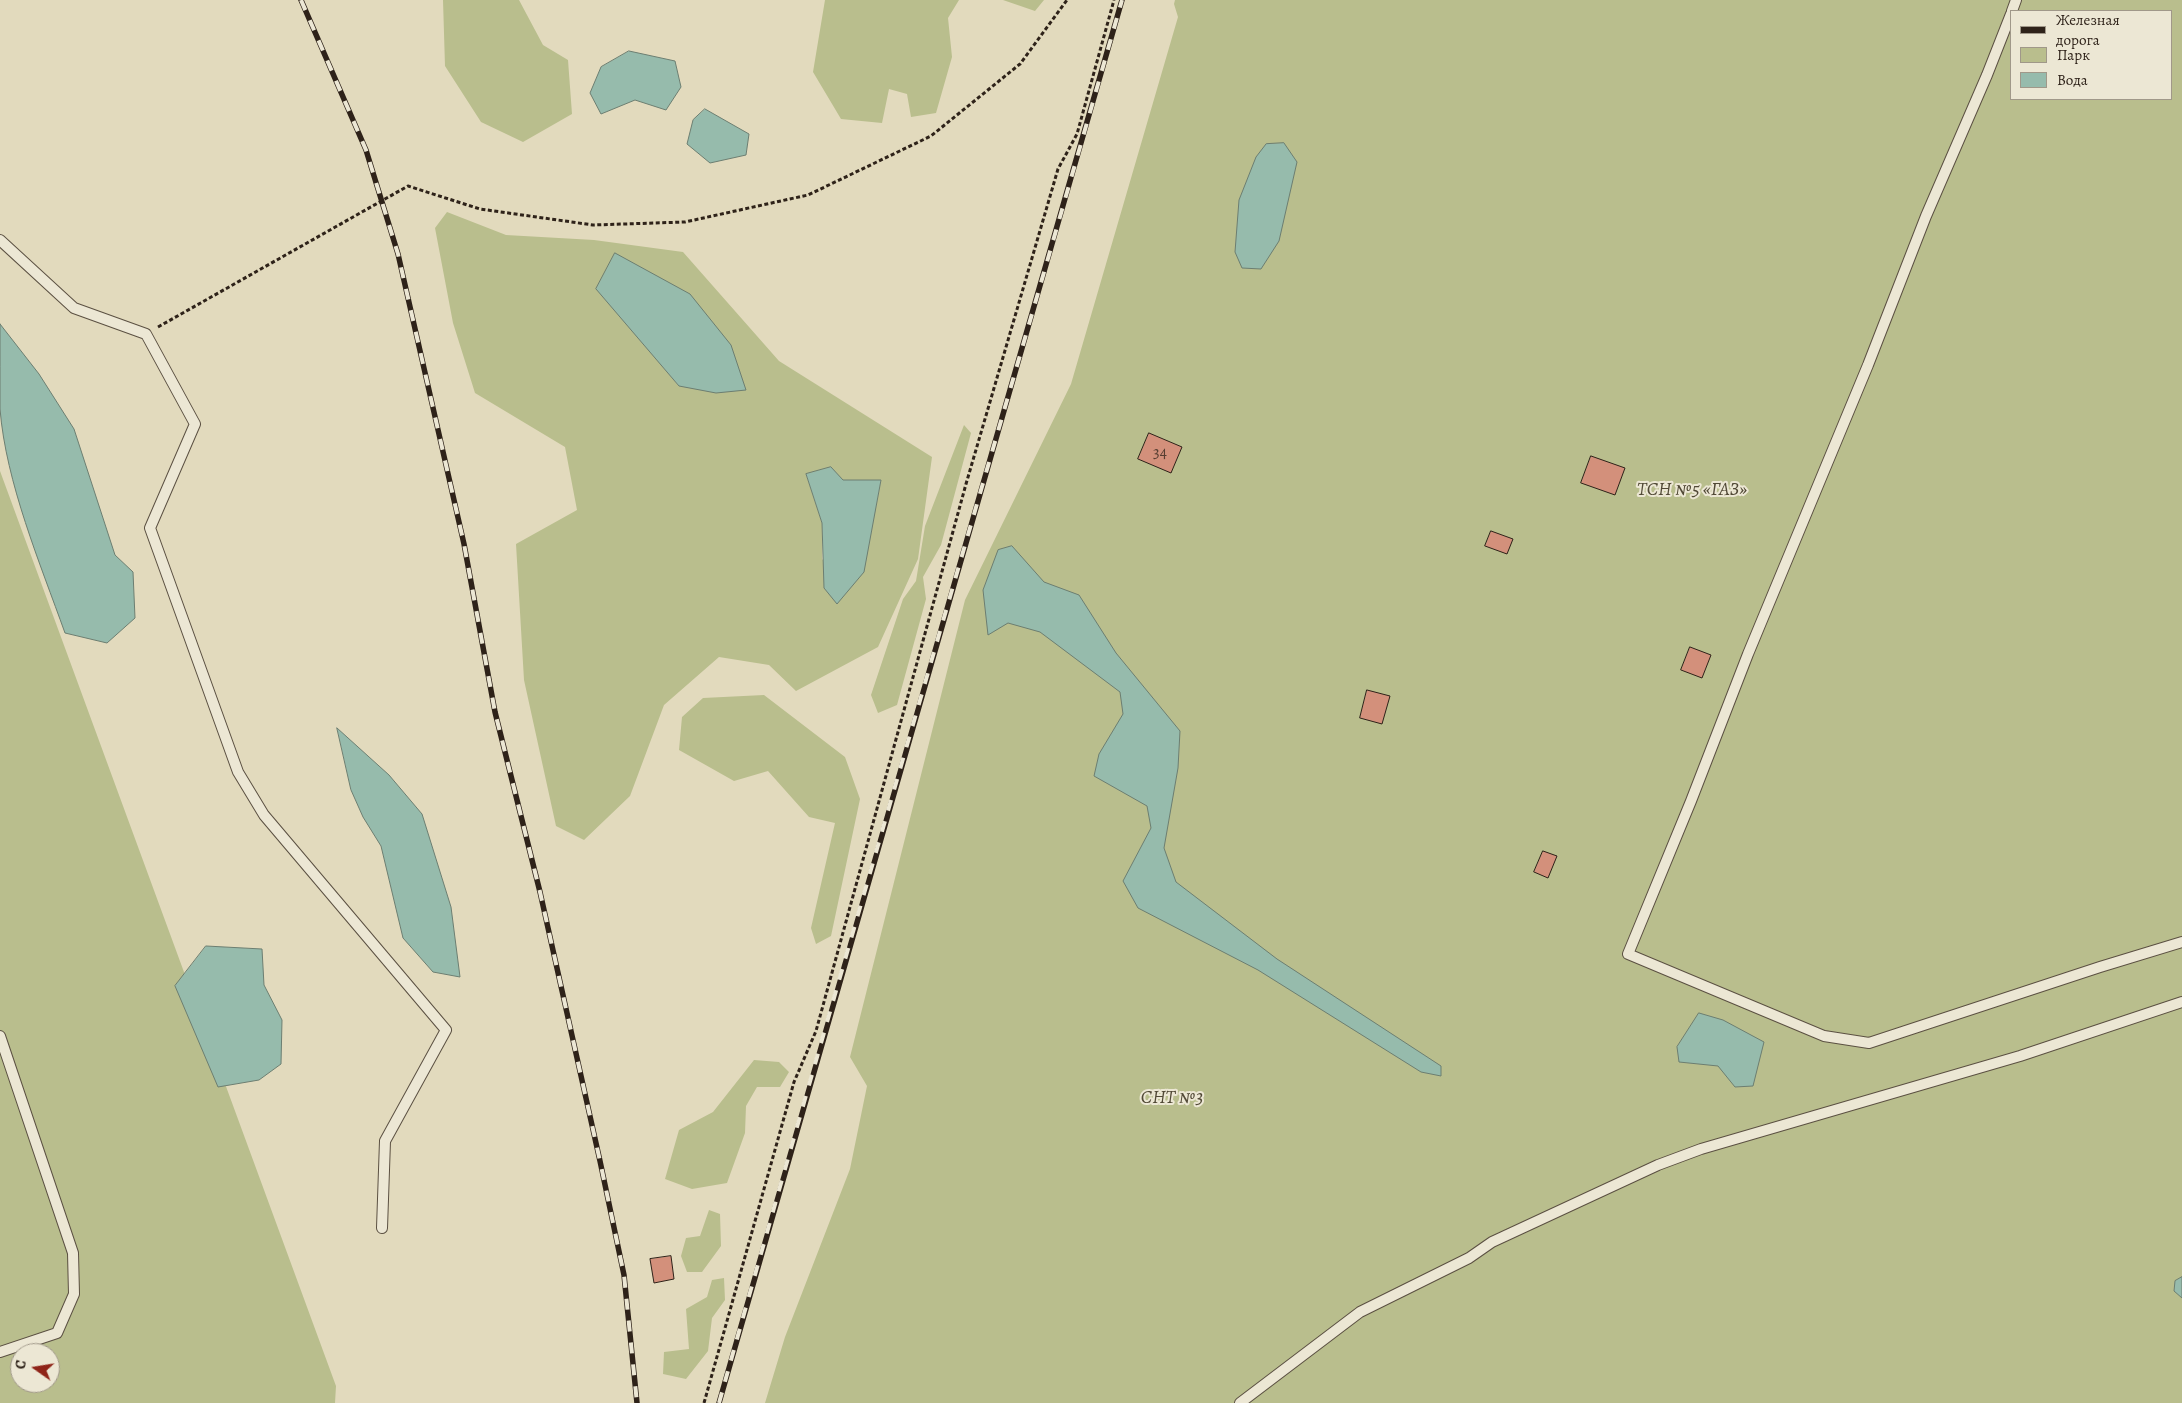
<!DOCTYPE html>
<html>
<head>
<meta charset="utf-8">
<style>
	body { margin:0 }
	#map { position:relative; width:2182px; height:1403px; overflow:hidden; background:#e2dabd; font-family:Alegreya,serif }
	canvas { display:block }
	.legend { position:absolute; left:2010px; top:10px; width:162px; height:90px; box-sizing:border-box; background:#ece7d4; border:1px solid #a09889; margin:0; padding:6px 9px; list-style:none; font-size:15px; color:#2e2219 }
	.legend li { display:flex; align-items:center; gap:10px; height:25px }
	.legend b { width:25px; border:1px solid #a09889 }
	.north { position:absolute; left:10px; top:1343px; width:50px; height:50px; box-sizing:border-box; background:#ece7d4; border:1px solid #a09889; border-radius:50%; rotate:283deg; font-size:14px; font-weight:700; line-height:20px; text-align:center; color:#2e2219 }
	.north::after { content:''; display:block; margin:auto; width:18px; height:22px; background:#8f2418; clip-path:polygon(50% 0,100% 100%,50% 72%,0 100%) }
</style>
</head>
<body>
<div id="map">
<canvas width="2182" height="1403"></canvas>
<ul class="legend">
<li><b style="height:6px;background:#2e2219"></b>Железная дорога</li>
<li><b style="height:14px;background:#b9be8d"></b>Парк</li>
<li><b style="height:14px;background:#96bbac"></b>Вода</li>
</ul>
<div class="north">С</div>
</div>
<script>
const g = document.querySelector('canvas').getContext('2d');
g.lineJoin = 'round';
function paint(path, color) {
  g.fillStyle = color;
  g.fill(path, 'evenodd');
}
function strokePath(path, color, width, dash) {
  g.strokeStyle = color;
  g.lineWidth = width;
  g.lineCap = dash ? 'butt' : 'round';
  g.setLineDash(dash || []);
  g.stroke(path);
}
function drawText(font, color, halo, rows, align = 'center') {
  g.font = font + ' Alegreya,serif';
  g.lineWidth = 4;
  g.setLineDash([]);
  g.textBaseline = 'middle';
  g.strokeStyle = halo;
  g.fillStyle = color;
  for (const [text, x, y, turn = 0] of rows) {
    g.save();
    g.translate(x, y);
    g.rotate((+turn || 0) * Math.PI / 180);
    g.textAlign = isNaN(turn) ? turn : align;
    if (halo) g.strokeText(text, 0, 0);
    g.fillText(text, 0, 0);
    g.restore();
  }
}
paint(new Path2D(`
	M443,0h76l24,45 25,15 4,54 -49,28 -42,-20 -36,-56z
	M825,0h134l-11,18 4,39 -16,56 -25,4 -4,-23 -18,-5 -7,34 -41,-4 -28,-47z
	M1003,0h41l-9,11z
	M1175,0h1007v1403h-1417l20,-66 65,-168 17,-83 -17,-29 115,-457 106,-216 107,-367 -4,-13zM2011,11h160v88h-160z
	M447,212l59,23 88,5 89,12 96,109 153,96 -14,102 -40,88 -82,44 -27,-26 -50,-8 -55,48 -34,91 -46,44 -28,-14 -32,-146 -8,-136 61,-34 -12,-63 -90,-54 -22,-70 -18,-95zM690,294l-11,92 -39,-48zM806,474l37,6h38l-5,27 -54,53v-37z
	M964,425l7,8 -30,112 -18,32 3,22 -29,106 -19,8 -7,-18 32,-96 13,-18 9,-55z
	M0,471l336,915 -1,17h-335zM20,1353h30v30h-30z
	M764,695l81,62 15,42 -29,137 -15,8 -5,-16 24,-105 -26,-6 -41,-46 -34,10 -55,-31 3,-33 21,-19z
	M754,1060l25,2 10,10 -9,15h-23l-11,19 -1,27 -18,50 -35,6 -27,-10 14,-49 34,-18z
	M709,1210l11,4 1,32 -19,26h-15l-6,-16 5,-18 14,-2z
	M724,1278l1,22 -13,18 -4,33 -22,28 -23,-5 1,-22 25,-3 -3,-40 21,-12 5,-17z`), '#b9be8d');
const water = new Path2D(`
	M629,51l46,10 6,26 -15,23 -31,-10 -34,14 -11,-21 11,-26z
	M705,109l44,25 -3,21 -36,8 -23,-19 6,-24z
	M1284,143l13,19 -18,79 -18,28 -19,-1 -7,-16 4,-52 17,-43 10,-13z
	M615,253l75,41 41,51 15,45 -30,3 -37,-7 -83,-97z
	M0,324l39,50 35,55 41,126 18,17 2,46 -28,25 -42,-10c-25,-70 -59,-150 -65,-224 0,-28 0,-57 0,-85z
	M831,467l12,13h38l-17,92 -27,32 -13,-16 -2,-65 -16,-49z
	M1012,546l32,36 35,13 37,58 64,78 -2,37 -14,80 12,34 101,77 164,107v10l-20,-4 -163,-102 -120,-62 -15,-27 28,-53 -4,-22 -53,-30 5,-22 24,-40 -3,-22 -80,-60 -32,-9 -20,12 -5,-45 15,-40z
	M337,728l52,47 33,39 29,93 9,70 -27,-5 -30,-34 -22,-92 -18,-29 -12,-27z
	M206,946l56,3 2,36 18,35 -1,44 -22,16 -41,7 -43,-101z
	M1699,1013l24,7 41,22 -11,44 -18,1 -17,-21 -39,-4 -2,-15z
	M2182,1277v21l-8,-7 1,-10z`);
paint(water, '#96bbac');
strokePath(water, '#6c7e71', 1);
const building = new Path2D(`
	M1149,433l33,14 -11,26 -33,-14z
	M1591,456l34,12 -10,27 -34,-12z
	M1491,531l22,8 -6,15 -22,-8z
	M1690,647l21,8 -9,23 -21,-8z
	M1367,690l23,6 -8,28 -22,-6z
	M1543,851l14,5 -9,22 -14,-6z
	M671,1256l3,23 -20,4 -4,-24z`);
paint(building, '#d3907b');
strokePath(building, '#2e2219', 1);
const service = new Path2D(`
	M2012,11l4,-11
	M2011,14l-24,61 -61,141 -58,149 -120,289 -57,147 -63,153 196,82 45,7 231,-76 82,-25
	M0,240l74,68 72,26 49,90 -45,104 88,244 26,43 182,215 -61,111 -3,87
	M0,1036l73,217 1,41 -17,39 -57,19
	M1240,1403l120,-91 109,-54 23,-16 166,-77 43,-16 319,-93 162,-54`);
strokePath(service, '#5b5042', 12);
strokePath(new Path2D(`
	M158,327l250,-141 72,23 113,16 92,-3 123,-27 123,-59 89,-72 47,-64
	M704,1403l90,-321 22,-51 150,-547 92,-315 19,-35 37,-134`), '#2e2219', 3, [4, 2.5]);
strokePath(service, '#ece7d4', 10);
const rail = new Path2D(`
	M301,0l65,150 32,104 66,290 31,168 45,180 60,269 24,114 13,128
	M719,1403c131,-469 270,-935 403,-1403`);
strokePath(rail, '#2e2219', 5.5);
strokePath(rail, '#ece7d4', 4, [11]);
drawText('16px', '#573e32', null, [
	["34",1160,453]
]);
drawText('italic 19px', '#514936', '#ece7d4', [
	["ТСН №5 «ГАЗ»",1692,490],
	["СНТ №3",1172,1098]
]);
</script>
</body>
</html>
